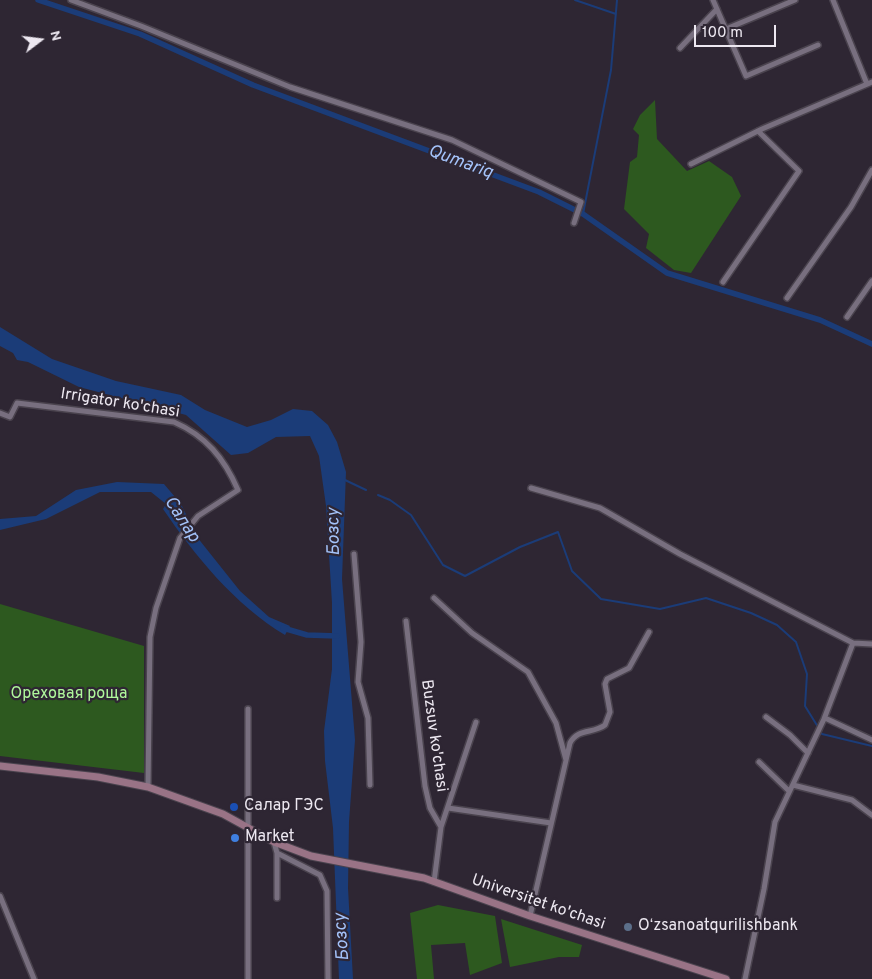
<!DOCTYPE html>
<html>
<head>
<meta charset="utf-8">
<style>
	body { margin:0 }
	#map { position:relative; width:872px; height:979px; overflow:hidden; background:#2e2633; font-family:Overpass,sans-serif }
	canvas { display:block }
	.north { position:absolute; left:15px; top:15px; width:50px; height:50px; -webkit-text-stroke:4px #2e2633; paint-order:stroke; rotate:75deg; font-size:14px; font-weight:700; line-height:20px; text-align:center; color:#ede8f1 }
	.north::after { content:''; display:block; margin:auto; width:18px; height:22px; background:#ede8f1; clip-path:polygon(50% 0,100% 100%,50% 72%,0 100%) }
	.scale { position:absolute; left:694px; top:25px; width:82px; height:22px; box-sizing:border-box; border:2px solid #ede8f1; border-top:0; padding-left:6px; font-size:15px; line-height:18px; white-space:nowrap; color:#ede8f1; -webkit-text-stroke:4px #2e2633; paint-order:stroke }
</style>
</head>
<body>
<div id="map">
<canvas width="872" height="979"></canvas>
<div class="north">N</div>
<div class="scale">100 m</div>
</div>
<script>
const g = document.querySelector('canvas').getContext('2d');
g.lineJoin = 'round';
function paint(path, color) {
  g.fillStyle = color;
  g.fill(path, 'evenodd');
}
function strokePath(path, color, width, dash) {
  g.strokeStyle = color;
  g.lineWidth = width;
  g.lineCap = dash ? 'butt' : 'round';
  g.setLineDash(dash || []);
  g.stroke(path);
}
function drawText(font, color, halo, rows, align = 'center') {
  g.font = font + ' Overpass,sans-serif';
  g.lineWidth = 4.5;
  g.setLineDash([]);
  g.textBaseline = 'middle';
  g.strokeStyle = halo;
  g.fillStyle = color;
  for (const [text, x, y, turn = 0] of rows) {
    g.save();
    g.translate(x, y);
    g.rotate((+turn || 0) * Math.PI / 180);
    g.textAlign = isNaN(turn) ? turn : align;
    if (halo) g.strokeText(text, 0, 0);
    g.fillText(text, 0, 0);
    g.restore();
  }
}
paint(new Path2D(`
	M655,100l2,39 30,32 22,-10 23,16 9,19 -50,77 -17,-3 -28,-22 3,-14 -25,-25 6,-47 7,-5 2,-22 -6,-6 7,-14z
	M0,604l144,42v127l-144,-17z
	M438,905l57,11 7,47 -32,12 -5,-32 -34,2 3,34h-17l-7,-66z
	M501,919l81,26 -3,12h-20l-49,10z`), '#2d591f');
paint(new Path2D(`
	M0,327l52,32 64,22 65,14 24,15 42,17 24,-7 22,-11 19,2 16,14 9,17 9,30 -4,107 13,161 -6,82 -1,66 5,91h-14l-6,-151 -8,-67 -1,-30 8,-62v-66l-6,-97 -7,-50 -9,-20 -34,1 -28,16 -17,2 -45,-40 -107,-28 -51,-25 -11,-2 -4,-7 -13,-7z
	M117,482l47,2 17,20 16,33 43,54 29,26 21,9 -5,9c-50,-30 -90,-79 -122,-126l3,-5 -15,-12h-51l-54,27 -46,11v-11l36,-3 40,-26z`), '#1b3c78');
strokePath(new Path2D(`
	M575,0l41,14
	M583,214l28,-144 6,-70
	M345,480l21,10
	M378,495l12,5 21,15 32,50 22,11 55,-29 38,-15 14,39 29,28 59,10 46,-11 45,15 26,12 19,17 11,32 -2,32 13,21
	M820,731l2,3 50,12`), '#1b3c78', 2);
strokePath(new Path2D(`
	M38,0l102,34 113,51 286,107 44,22 84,59 153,47 52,24
	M283,628l24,7 30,1`), '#1b3c78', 5.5);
const minor = new Path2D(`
	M71,0l70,26 149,61 162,53 129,62 -7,21
	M713,0l33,76 72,-31
	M833,0l34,84
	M726,29l69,-29
	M680,48l37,-39
	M691,164l71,-35 110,-47
	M723,282l76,-111 -41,-40
	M787,298l64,-91 21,-37
	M847,317l25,-36
	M0,413l10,4 7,-14 157,19c32,14 50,36 64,68l-40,26 -18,22 -24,70 -6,29 -2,150
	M531,488l69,20 80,46 173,89 19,1
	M354,554l7,88 -3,40 10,36 2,67
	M434,598l38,35 56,39 28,51 10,37
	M406,621l19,165 5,22 11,19 -7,55
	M766,717l24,18 18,18
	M825,718l47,22
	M759,762l30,29
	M793,785l59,15 20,15
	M448,808l103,15
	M441,827l35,-105
	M274,842l3,11v45
	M277,853l43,22 7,16 1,88
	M0,896l34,83
	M530,916l40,-173c8,-15 23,-9 35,-18l5,-13 -5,-28 2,-5 22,-11 20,-36
	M248,979v-270
	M745,979l19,-90 11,-67 49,-103 29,-76`);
const secondary = new Path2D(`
	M0,766l98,11 50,10 75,27 51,28 37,14 113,22 106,38 196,63`);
strokePath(minor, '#4a434e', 8);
strokePath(secondary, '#4a434e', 9);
strokePath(minor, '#786f7f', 5);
strokePath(secondary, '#997386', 7);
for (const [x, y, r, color] of [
	[234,807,5,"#1a4fb4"],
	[235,838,5,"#3f7fe0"],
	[628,927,5,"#5c6f8a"]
]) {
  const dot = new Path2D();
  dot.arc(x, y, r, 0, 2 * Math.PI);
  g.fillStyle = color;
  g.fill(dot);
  strokePath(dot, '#2e2633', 2);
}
drawText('16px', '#ede8f1', '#2e2633', [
	["Irrigator ko'chasi",120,404,9],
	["Buzsuv ko'chasi",433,736,82],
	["Universitet ko'chasi",538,903,19]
]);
drawText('16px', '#aff79b', '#2e2633', [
	["Ореховая роща",69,695]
]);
drawText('16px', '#ede8f1', '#2e2633', [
	["Салар ГЭС",244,807],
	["Market",245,838],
	["Oʻzsanoatqurilishbank",638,927]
], 'left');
drawText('italic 18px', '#a4c3fa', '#2e2633', [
	["Qumariq",460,163,20],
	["Салар",181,520,57],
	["Бозсу",335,532,-91],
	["Бозсу",343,937,-94]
]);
</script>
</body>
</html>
